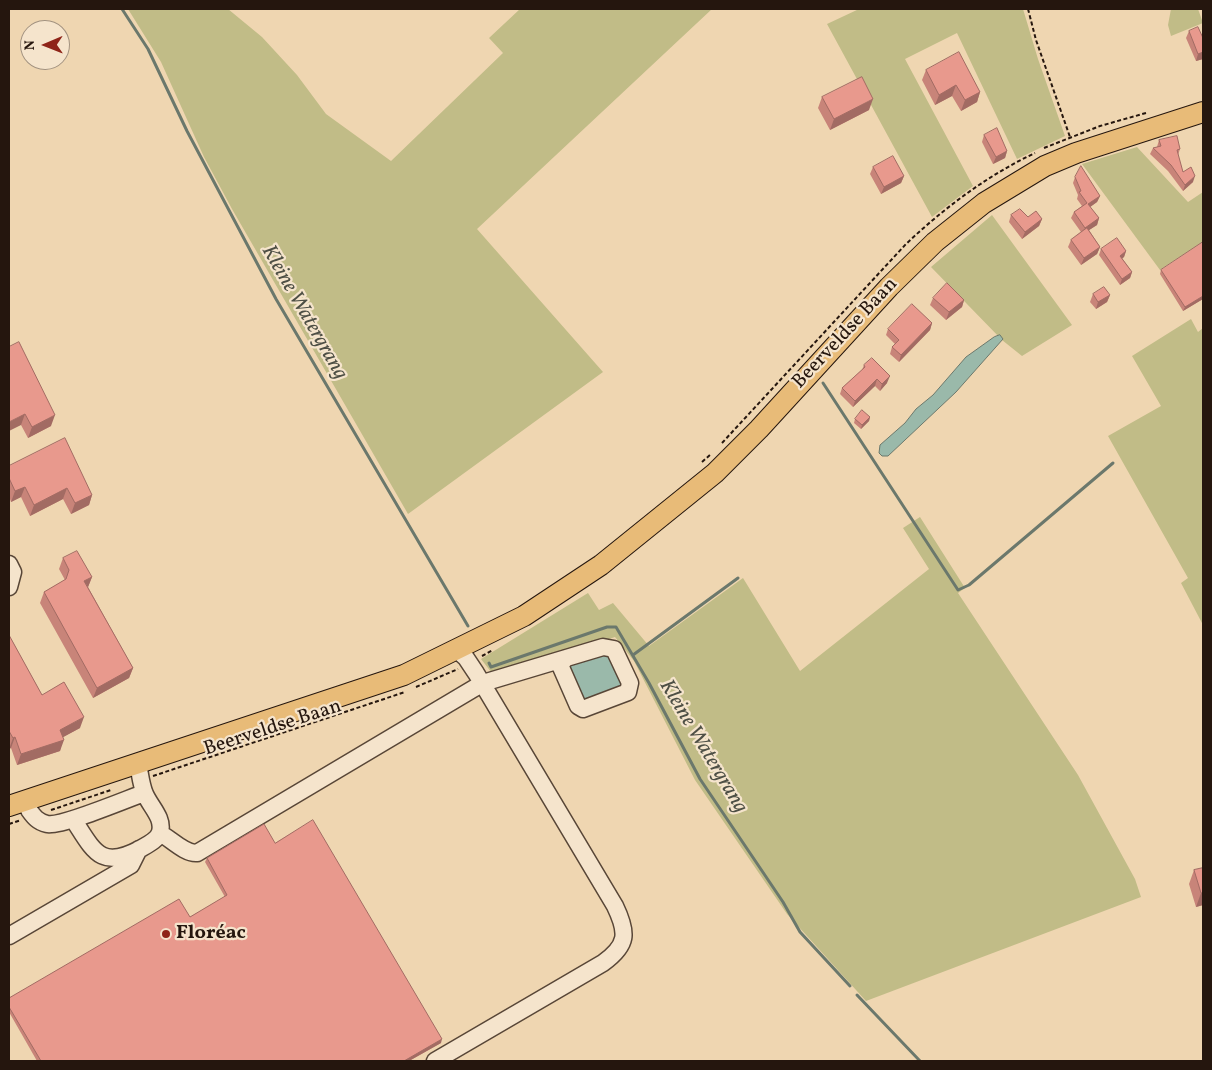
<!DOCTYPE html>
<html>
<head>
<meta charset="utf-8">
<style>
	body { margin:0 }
	#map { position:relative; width:1212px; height:1070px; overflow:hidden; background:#efd6b1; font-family:Vollkorn,serif }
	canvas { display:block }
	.frame { position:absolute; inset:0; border:10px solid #25160e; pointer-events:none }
	.north { position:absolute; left:20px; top:20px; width:50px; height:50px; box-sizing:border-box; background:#f5e4cc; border:1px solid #a29280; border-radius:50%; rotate:269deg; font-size:14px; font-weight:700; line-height:20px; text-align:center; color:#25160e }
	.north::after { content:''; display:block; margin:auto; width:18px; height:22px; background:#8f2418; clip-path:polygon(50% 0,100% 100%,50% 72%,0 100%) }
</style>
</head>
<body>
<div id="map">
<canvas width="1212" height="1070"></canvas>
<div class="frame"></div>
<div class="north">N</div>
</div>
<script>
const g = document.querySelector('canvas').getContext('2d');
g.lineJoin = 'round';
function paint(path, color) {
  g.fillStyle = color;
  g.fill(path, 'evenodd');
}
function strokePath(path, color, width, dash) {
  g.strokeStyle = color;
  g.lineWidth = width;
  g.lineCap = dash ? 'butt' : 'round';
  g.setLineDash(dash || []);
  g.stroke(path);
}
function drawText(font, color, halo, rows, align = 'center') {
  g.font = font + ' Vollkorn,serif';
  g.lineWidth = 4.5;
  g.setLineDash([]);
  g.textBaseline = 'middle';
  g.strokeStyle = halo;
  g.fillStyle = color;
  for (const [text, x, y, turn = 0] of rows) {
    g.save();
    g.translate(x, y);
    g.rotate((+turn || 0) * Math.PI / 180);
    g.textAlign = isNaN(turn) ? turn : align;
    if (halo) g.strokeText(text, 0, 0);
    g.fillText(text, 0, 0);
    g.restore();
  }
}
paint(new Path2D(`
	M128,9h100l34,28 35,38 29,39 65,47 112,-108 -14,-15 31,-29h192l-235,220 126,143 -195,142 -176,-305 -28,-52 -43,-95z
	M859,9h164l15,50 27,77 -48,23 -60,-126 -52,26 68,127 -41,31 -105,-193z
	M1171,9h27l5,14 -32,13 -3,-11z
	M1137,147l51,55 15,-10v50l-43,28 -78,-106z
	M992,215l80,110 -50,31 -20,-16 -71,-73z
	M1191,319l7,13 5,-4v297l-22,-42 7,-5 -80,-142 53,-30 -29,-50z
	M920,517l45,71 -7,5 120,182 57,104 6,18 -275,104 -79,-87 -92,-134 -61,-119 -19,-24 -120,40 -14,-18 107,-66 11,17 14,-7 36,43 94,-68 57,93 129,-102 -26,-41z`), '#c1bc87');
const water = new Path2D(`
	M1000,335l3,4 -47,53 -68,64h-6l-3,-3 1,-8 25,-22 11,-14 17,-14 33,-38 28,-20z
	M608,651l17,37 -42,18 -14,-40z`);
paint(water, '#9ab9aa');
strokePath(water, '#6b786c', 1);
strokePath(new Path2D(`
	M122,9l26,40 39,82 89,168 192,327
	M823,383l135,207 11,-5 144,-122
	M633,655l105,-77
	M489,663l2,4 116,-40h9l33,56 51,96 83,123 17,30 50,54
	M857,995l63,66`), '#6b786c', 3);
const minor = new Path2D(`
	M9,564l4,8 -4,15
	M29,810c5,7 9,12 18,14 14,3 80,-25 97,-31
	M73,819c21,32 27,51 67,30 7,-4 18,-9 20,-17 4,-14 -10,-26 -15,-38 -4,-9 -5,-21 -7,-30
	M160,833c11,6 25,21 37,20l286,-170 120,-36 11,2 16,34 -2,9 -45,17 -5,-3 -18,-41 6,-7
	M9,936l122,-71 8,-16
	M435,1061l168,-98c25,-18 25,-30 12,-57l-139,-233 -10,-15 -9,-8`);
const major = new Path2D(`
	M9,806l395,-131 120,-59 77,-51 114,-92 44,-44 130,-142 46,-45 49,-39 61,-37 31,-13 127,-41`);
strokePath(minor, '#584637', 19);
strokePath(major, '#25160e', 22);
strokePath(new Path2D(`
	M1028,9l8,31 34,97
	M1044,148l56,-22 46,-13
	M722,443l184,-199c38,-36 82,-69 129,-91
	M702,462l8,-7
	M482,656l11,-6
	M416,687l42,-18
	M153,776l252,-84
	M51,810l60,-20
	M9,824l12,-4`), '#25160e', 2, [4, 2.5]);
strokePath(minor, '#f5e4cc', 16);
strokePath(major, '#e8bb78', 20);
paint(new Path2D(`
	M1189,31l14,28 -7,2 -10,-23z
	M926,70l54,22 -3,10 -16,9 -9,-15 -17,9 -13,-25z
	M822,97l47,13 -39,20 -12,-22z
	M984,135l23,16 -2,7 -12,6 -11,-22z
	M1159,140l21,9 -2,6 5,17 10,10 -10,9 -15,-20 -18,-17 3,-6 4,-1z
	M873,167l31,9 -3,7 -20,11 -11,-20z
	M1075,177l25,19 -3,6 -7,5 9,11 -2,7 -8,5 11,17 -3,7 -16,11 -13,-18 3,-7 10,-8 -10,-14 3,-6 8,-6 -5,-7 1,-4 -5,-12z
	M1011,215l17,2 14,2 -3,7 -17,13 -13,-17z
	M1101,249l25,2 -2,6 -2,1 10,14 -2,6 -10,7 -21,-30z
	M1161,270l42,29 -20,12 -23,-37z
	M1093,294l17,1 -3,7 -11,7 -6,-7z
	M933,298l31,2 -2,7 -16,13 -16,-15z
	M932,323l-2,7 -31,32 -9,-8 2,-7 3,-3 -9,-9 2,-6z
	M9,347l42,79 -23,12 -7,-13z
	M864,365l23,18 -7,8 -5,-5 -22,21 -13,-13 2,-6 20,-18z
	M870,417l-1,4 -8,8 -7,-6 1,-4z
	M9,466l83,29 -3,10 -18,9 -8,-15 -33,17 -9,-19 -10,5 -2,-6z
	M63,558l29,19 -4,10 45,81 -4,10 -36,20 -53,-95 4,-11 21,-12 -6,-11z
	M9,635l33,60 38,33 -17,9 -3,14 -43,14 -6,-17 -2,1z
	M275,843l166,200 -32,18h-372l-28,-49v-14l181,-81 35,-20 -20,-35 2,-4z
	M1203,868v37l-7,2 -7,-23 5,-14z`), '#c88479');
paint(new Path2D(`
	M1203,52v7l-7,2 2,-7z
	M956,85l-4,11 -17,9 4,-10z
	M980,92l-3,10 -16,9 4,-11z
	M873,99l-4,11 -39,20 4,-11z
	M1007,151l-2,7 -12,6 3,-7z
	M904,176l-3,7 -20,11 3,-7z
	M1195,176l-2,6 -10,9 2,-6z
	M1100,196l-3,6 -11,8 2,-6z
	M1099,218l-2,7 -14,9 2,-6z
	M1042,219l-3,7 -17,13 3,-7z
	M1100,247l-3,7 -16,11 3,-7z
	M1126,251l-2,6 -6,5 2,-6z
	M1132,272l-2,6 -10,7 2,-6z
	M1110,295l-3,7 -11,7 2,-7z
	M1203,296v3l-20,12 2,-4z
	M964,300l-2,7 -16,13 3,-8z
	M932,323l-2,7 -31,32 2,-7z
	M890,376l-3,7 -7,8 2,-7z
	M877,379l-2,7 -22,21 2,-6z
	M25,414l-4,11 -12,6v-9z
	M55,415l-4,11 -23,12 4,-11z
	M870,417l-1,4 -8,8 1,-4z
	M25,487l-4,10 -10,5 4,-11z
	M67,488l-4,11 -33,17 4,-11z
	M92,495l-3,10 -18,9 4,-11z
	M92,577l-4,10 -4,-6z
	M133,668l-4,10 -36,20 4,-10z
	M84,717l-4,11 -24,13 4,-11z
	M15,737l-4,11 -2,1 4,-11z
	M64,740l-4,11 -43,14 4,-11z
	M1201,893h2v12l-7,2z
	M442,1039l-1,4 -32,18h-5z`), '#a26b63');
const building = new Path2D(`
	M1198,27l5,11v14l-5,2 -9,-23z
	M959,52l21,40 -15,8 -9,-15 -17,10 -13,-25z
	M862,77l11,22 -39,20 -12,-22z
	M997,128l10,23 -11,6 -12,-22z
	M1177,136l3,13 -3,1 6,22 8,-5 4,9 -10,9 -14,-20 -18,-17 8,-2 -2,-6z
	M893,156l11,20 -20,11 -11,-20z
	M1081,166l19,30 -12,8 11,14 -14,10 -11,-16 13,-9 -8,-11 2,-1 -6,-14z
	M1020,209l8,8 8,-6 6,8 -17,13 -14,-17z
	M1087,228l13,19 -16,11 -13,-18z
	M1117,238l9,13 -6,5 12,16 -10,7 -21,-30z
	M1203,242v54l-18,11 -24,-37z
	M947,283l17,17 -15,12 -16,-14z
	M1104,287l6,8 -12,7 -5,-8z
	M912,304l20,19 -31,32 -9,-8 7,-7 -11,-11z
	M19,342l36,73 -23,12 -7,-13 -16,8v-75z
	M872,358l18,18 -8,8 -5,-5 -22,22 -13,-13 23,-21 -1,-2z
	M862,410l8,7 -8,8 -7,-6z
	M65,438l27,57 -17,8 -8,-15 -33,17 -9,-18 -10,4 -6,-13v-12z
	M77,551l15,26 -8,4 49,87 -36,20 -53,-96 22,-13 3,-9 -6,-12z
	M9,635l33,60 22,-13 20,35 -24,13 4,10 -43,14 -6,-17 -2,1 -4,-7z
	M313,820l129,219 -38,22h-363l-32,-54v-9l170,-99 11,18 37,-22 -20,-37 57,-34 11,19z
	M1203,868v25h-2l-7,-23z`);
paint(building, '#e8998d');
strokePath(building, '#a26b63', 1);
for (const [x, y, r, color] of [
	[166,934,5,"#8f2418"]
]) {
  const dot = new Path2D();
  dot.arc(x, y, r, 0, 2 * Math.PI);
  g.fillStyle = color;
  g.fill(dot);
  strokePath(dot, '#f5e4cc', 2);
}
drawText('20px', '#25160e', '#f5e4cc', [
	["Beerveldse Baan",846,334,-47],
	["Beerveldse Baan",273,729,-18]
]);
drawText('bold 20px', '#25160e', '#f5e4cc', [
	["Floréac",176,934]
], 'left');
drawText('italic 21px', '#4e4f45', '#f5e4cc', [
	["Kleine Watergrang",303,313,60],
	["Kleine Watergrang",702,747,59]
]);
</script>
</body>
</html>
